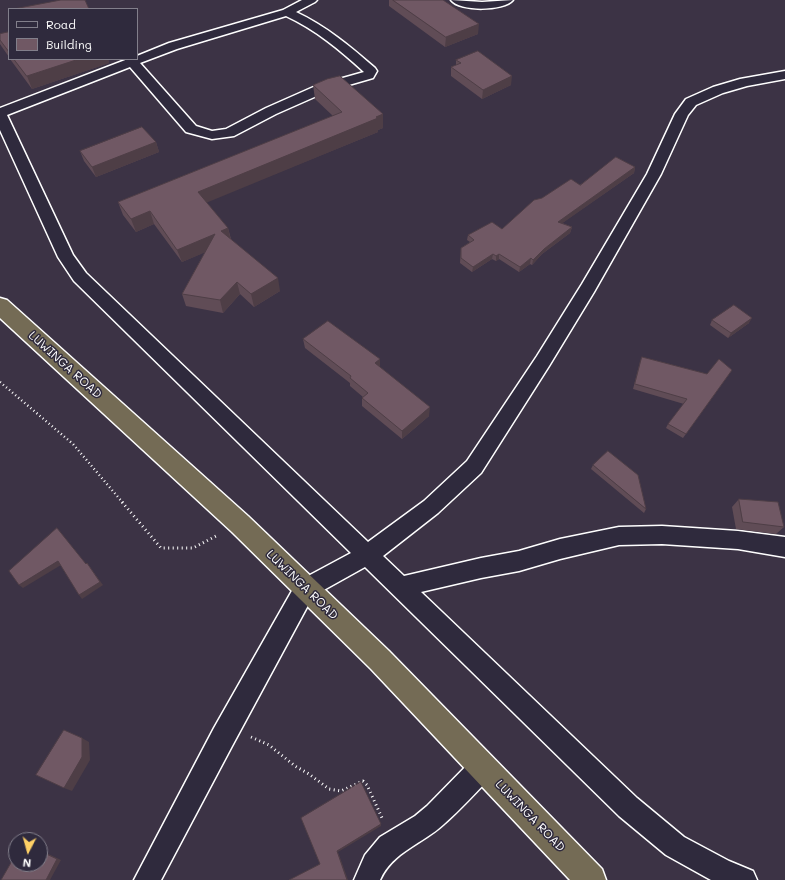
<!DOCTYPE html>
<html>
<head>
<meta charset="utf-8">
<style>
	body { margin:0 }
	#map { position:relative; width:785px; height:880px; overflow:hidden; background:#3c3345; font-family:Mali,sans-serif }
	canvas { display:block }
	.legend { position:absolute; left:8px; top:8px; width:130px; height:52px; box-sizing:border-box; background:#2f2a3d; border:1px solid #827f8b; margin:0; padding:5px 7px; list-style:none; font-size:12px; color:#fff }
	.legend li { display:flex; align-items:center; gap:8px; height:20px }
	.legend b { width:20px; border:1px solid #827f8b }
	.north { position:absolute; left:8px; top:832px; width:40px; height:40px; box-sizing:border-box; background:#2f2a3d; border:1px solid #827f8b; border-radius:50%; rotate:186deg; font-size:11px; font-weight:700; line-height:16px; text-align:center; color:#fff }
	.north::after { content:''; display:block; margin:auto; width:14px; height:18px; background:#ffd166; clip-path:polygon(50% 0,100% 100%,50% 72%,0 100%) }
</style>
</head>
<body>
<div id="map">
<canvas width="785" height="880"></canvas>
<ul class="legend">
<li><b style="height:5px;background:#2f2a3d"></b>Road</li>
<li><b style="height:11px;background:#705864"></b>Building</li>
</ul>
<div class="north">N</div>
</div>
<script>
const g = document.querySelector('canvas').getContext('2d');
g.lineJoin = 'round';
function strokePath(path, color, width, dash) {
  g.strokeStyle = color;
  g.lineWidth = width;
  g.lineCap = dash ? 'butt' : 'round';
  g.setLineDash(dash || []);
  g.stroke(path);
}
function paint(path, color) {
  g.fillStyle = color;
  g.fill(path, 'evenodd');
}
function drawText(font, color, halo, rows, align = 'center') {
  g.font = font + ' Mali,sans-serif';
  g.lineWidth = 3;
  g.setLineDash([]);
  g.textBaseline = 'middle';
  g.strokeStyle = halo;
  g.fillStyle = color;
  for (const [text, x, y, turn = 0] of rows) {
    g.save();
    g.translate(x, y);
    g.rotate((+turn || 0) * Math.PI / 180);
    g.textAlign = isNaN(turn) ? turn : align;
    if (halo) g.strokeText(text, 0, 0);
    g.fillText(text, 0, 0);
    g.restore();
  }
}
const minor = new Path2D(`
	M302,0h15l-2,2 -19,10c30,14 55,35 79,56l2,3 -4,7 -45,13 -52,23 -42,22 -22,3 -26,-7 -56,-65 -123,48 66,140 13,18 282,269 56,-41 43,-40 70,-105 45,-72 65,-110 28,-60 11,-15 27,-12 27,-8 45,-8v8l-38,7 -24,7 -27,12 -8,10 -27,59 -67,118 -45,74 -68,107 -43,40 -55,43 21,20 77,-18 38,-7 41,-12 59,-12 43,-1 76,5 47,6v20l-47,-8 -76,-5 -43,1 -59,14 -41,12 -38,7 -60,14 216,206 47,39 45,24 24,10 4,9h-46l-45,-25 -47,-39 -254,-249 -52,29 -81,150 -71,134h-27l80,-152 83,-146 54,-29 -277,-272 -16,-24 -58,-127v-22l128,-49h9v-3l32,-13 114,-33zM286,16c30,14 54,34 78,56l-46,13 -52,23 -40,21 -14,2 -16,-5 -56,-63 37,-14z
	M451,0l31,2 31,-2c-9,11 -53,12 -62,0z
	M483,755l9,3 3,9 -3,9c-16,16 -31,33 -48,48 -21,20 -51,27 -64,56h-26l11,-25 15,-18 35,-21 12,-10 47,-48z`);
const trunk = new Path2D(`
	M0,298l7,2 241,216 141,135 213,218 4,11h-36l-199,-211 -139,-137 -232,-214z`);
strokePath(minor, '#fff', 3);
strokePath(trunk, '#fff', 3);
strokePath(new Path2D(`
	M0,382l73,62 50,59`), '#fff', 2.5, [1, 3]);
strokePath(new Path2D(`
	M122,502l39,46h32l25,-13
	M251,737l18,8 26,21 14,8 20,15 12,2 22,-10 4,4 16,35`), '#fff', 3, [1, 3.5]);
paint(minor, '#2f2a3d');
paint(trunk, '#746b55');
paint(new Path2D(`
	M389,0h54l35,34 -33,13 -56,-41z
	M9,32v25l-7,-10 -2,-3v-10z
	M10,59h98l1,4 -77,26z
	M456,60l55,25 -29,14 -31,-23v-9l5,-2z
	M313,85l70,29v14l-5,2v2l-172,70 22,26 3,11 49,52 -26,16 -14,-13 -17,19 -37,-7 -4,-12 23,-42 -23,10 -28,-38 -18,8 -13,-17 -5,-13 215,-86 -18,-17z
	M156,142l3,10 -63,25 -12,-16 -4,-10z
	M635,167l-1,6 -72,50 10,4 -2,6 -28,21 -10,11 -2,-1 -11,8 -20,-13 -3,2 -4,-2 -20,13 -12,-9 1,-15 9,-6 -3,-2 1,-5 34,-6 78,-44z
	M712,320l37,3 -21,15 -18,-13z
	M303,339l77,29 49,48 -27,23 -40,-33v-8l1,-1 -13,-11v-3l-45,-35z
	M642,357l65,17 25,-4 -49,68 -17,-10 2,-4 16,-20 -51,-15 7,-27z
	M593,465l53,44 -2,4 -53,-44z
	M739,499l45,28 -8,7 -40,-5 -4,-22z`), '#604c56');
paint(new Path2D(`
	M479,24l-1,10 -33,13 1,-10z
	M79,59h29l1,4 -77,26 -5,-13z
	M512,76l-1,9 -29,14 1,-9z
	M383,114v14l-5,2v2l-177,73 -3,-13z
	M156,142l3,10 -63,25 -4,-10z
	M635,167l-1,6 -77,54 1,-5z
	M150,211l4,13 -18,8 -5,-13z
	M572,227l-2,6 -28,21 -10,11 1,-5 11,-11z
	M228,228l3,13 -10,-10z
	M215,234l3,13 -36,15 -5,-12z
	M493,254l-1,5 -20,13 1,-5z
	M499,254v5l-3,2v-5z
	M531,258l-1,6 -11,8 1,-5z
	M278,278l2,13 -26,16 -3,-13z
	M237,282l3,12 -17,19 -3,-13z
	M752,318l-3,5 -21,15 3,-5z
	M380,359v9l-5,-5z
	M430,407l-1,9 -27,23v-8z
	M58,561l3,4 -38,23 -4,-3z
	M87,563l16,22 -21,14 -3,-4z
	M82,738l7,4 1,18 -18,31 -8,-3z
	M381,824v2l-43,26 10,28h-1l-10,-29z
	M40,850l21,10 -11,20h-4z`), '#4e3e46');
const building = new Path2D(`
	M61,0h24l4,9h-75z
	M393,0h50l36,24 -33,13z
	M9,32v20l-9,-12v-6z
	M478,51l34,25 -29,14 -32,-23 10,-4 -5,-3z
	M14,59h65l-52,17z
	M340,76l43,38 -7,3 2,1 -180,74 30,36 -7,3 57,47 -27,16 -14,-12 -17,18 -38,-6 33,-60 -38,16 -27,-39 -19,8 -13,-17 224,-90 -29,-27 14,-6z
	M142,127l14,15 -64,25 -12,-16z
	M616,157l19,10 -77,55 14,5 -28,22 -11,11 -2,-2 -11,9 -21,-13 -3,2 -3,-2 -20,13 -12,-9v-10l13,-8 -6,-5 24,-13 10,7 32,-29 8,-2 29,-19 9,6z
	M734,305l18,13 -21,15 -19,-13z
	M328,321l52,38 -5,4 55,44 -28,24 -40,-33 6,-5 -18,-15 1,-2 -48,-37z
	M642,357l65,17 12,-15 13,11 -46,64 -18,-10 19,-25 -52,-15z
	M608,451l30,24 8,34 -53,-44z
	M739,499l39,3 6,25 -41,-5z
	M57,528l29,36 1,-1 13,19 -21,13 -21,-34 -39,24 -10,-14z
	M64,730l18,8v19l-18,31 -28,-13z
	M361,782l20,42 -44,27 10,29h-58l31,-16 -19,-46z
	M40,851l17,8 -11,21h-45l15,-26v10h24z`);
paint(building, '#705864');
strokePath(building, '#4e3e46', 1);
drawText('12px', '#fff', '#2f2a3d', [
	["LUWINGA ROAD",65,365,42],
	["LUWINGA ROAD",302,585,44],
	["LUWINGA ROAD",530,816,46]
]);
</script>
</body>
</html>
